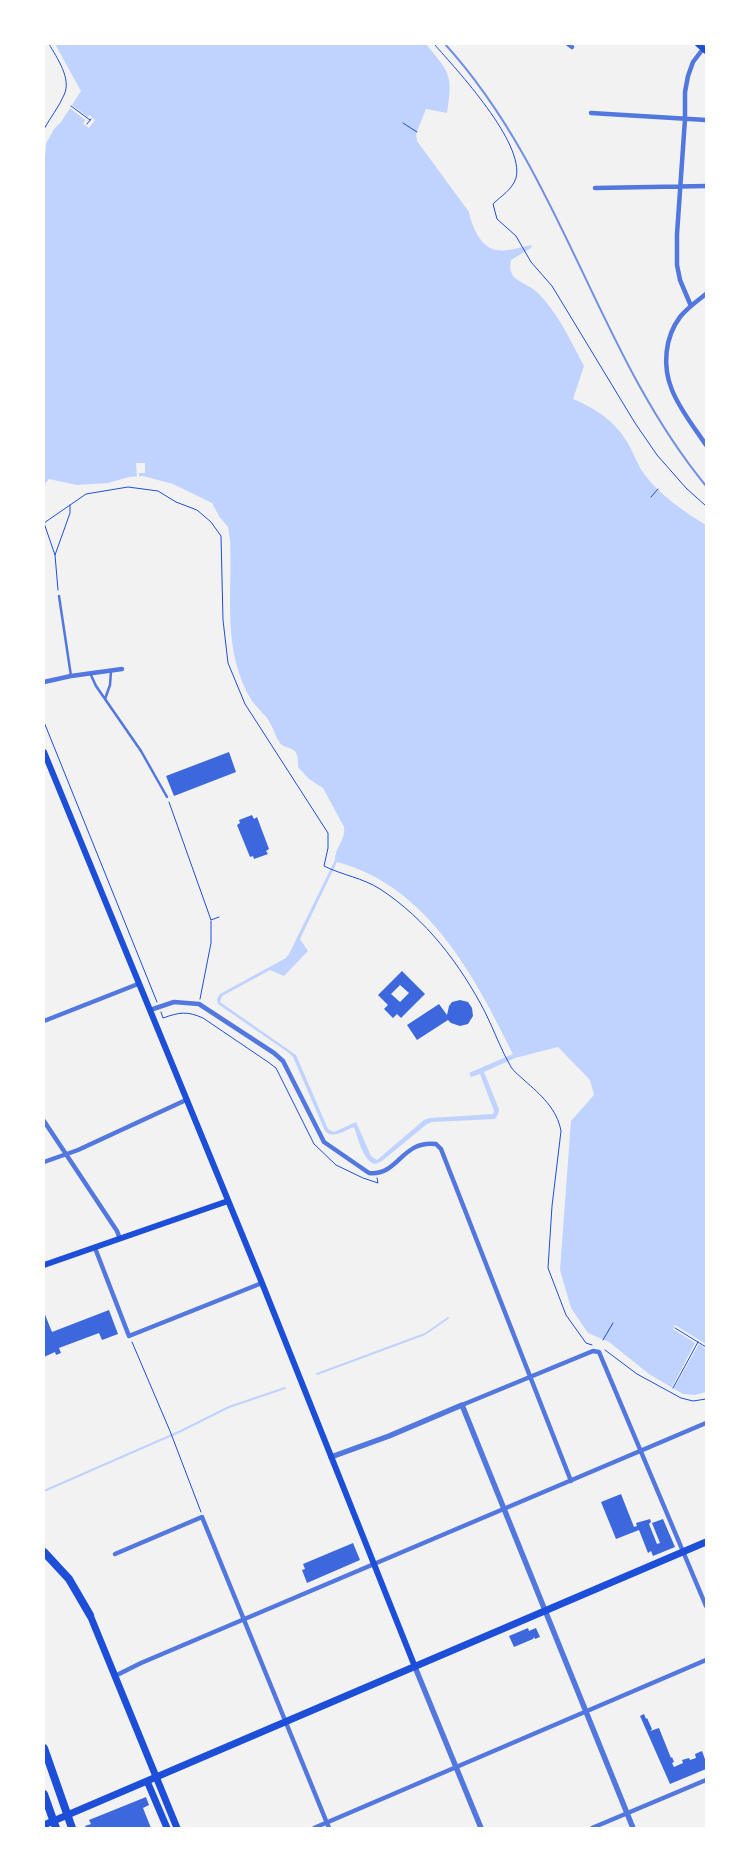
<!DOCTYPE html>
<html>
<head>
<meta charset="utf-8">
<style>
	body { margin:0 }
	#map { position:relative; width:750px; height:1872px; overflow:hidden; background:#f2f2f2; font-family:Merriweather,serif }
	canvas { display:block }
	.frame { position:absolute; inset:0; border:45px solid #fff; pointer-events:none }
</style>
</head>
<body>
<div id="map">
<canvas width="750" height="1872"></canvas>
<div class="frame"></div>
</div>
<script>
const g = document.querySelector('canvas').getContext('2d');
g.lineJoin = 'round';
function paint(path, color) {
  g.fillStyle = color;
  g.fill(path, 'evenodd');
}
function strokePath(path, color, width, dash) {
  g.strokeStyle = color;
  g.lineWidth = width;
  g.lineCap = dash ? 'butt' : 'round';
  g.setLineDash(dash || []);
  g.stroke(path);
}
paint(new Path2D(`
	M55,44h371c24,29 27,31 21,69l-21,-4 -10,25 1,7 52,71c3,14 11,35 27,38 11,2 25,-3 36,-5l-1,3 -20,12c-5,22 15,21 27,33 19,19 33,48 46,73l-11,33c22,9 40,21 53,41 7,11 11,24 18,34 17,22 39,37 62,51v867l-11,3 -12,-1 -34,-20 -40,-32 -21,-9 -17,-25 -11,-38 11,-149 23,-26 -4,-15 -32,-33 -43,11 -31,14 15,37 -1,5 -3,5 -63,3 -5,2 -45,37 -7,3c-12,-3 -17,-26 -21,-37 -10,4 -21,12 -29,4l-32,-74 -4,-4 -71,-49 -1,-5 3,-5 66,-36 3,-4 46,-94c0,-13 11,-20 9,-33l-21,-39 -14,-9 -11,-12c0,-4 0,-9 -1,-12 -3,-8 -9,-6 -15,-10 -6,-5 -7,-14 -11,-20 -4,-9 -13,-16 -19,-24 -31,-51 -19,-106 -22,-161l-2,-13 -9,-11 -7,-13 -39,-19 -30,-8 -14,1 -21,6 -31,2 -28,-6 -5,6v-315l2,-26 8,-15 7,-7 20,-31zM337,862c91,24 138,115 176,192l-44,19 2,4 9,-3 14,37 -1,3 -63,4 -6,2 -47,40 -6,-4 -15,-34 -22,10 -6,-3 -32,-74 -76,-53 2,-6 48,-26 14,6 24,-25 -8,-12z`), '#bfd3fe');
paint(new Path2D(`
	M72,105l16,12 1,-2 6,5 -6,8 -6,-4 2,-4 -15,-12z
	M136,463h9v10h-6v4h-2z
	M675,1325l31,19v5l-7,-5 -25,44 -2,-1 23,-44 -22,-14z`), '#f2f2f2');
strokePath(new Path2D(`
	M317,1374l108,-40 23,-16
	M44,1491l137,-60 48,-24 56,-19`), '#bfd3fe', 2);
paint(new Path2D(`
	M229,752l7,20 -62,24 -8,-20z
	M252,815l2,4 3,-2 12,32 -3,2 2,3 -14,5 -1,-3 -3,1 -13,-32 3,-2 -1,-3z
	M402,971l23,23 -24,24 -4,-4 -4,4 -9,-9 4,-4 -10,-10zM400,985l9,8 -9,9 -9,-8z
	M460,1000l8,2 4,6 1,8 -5,8 -8,2 -9,-3 -3,-3 -31,20 -10,-15 32,-21 8,11 2,-9 3,-4z
	M109,1310l9,24 -16,6 -3,-7 -40,15 2,5 -5,2 -1,-3 -11,5v-45l8,20z
	M621,1494l13,33 3,-1 -1,-3 14,-4 1,3 -2,2 8,20 3,-1 -8,-20 11,-4 12,28 -22,9 -2,-5 -3,2 -9,-23 -23,9 -15,-37z
	M353,1543l7,17 -53,23 -5,-13 3,-1 -2,-5z
	M528,1628l1,3 7,-3 4,9 -5,2 -1,-2 -1,2 -19,8 -5,-11z
	M644,1714l2,5 1,-1 5,11 -2,2 9,-3 12,30 1,-1 2,5 -2,1 2,4 9,-4 -1,-3 7,-2 1,2 6,-2 -1,-4 7,-3 4,11v7l-36,15 -30,-68z
	M146,1797l3,8 -6,3 8,20h-65l-1,-2 6,-2 -2,-4z`), '#3d67dc');
strokePath(new Path2D(`
	M434,44c23,26 91,99 82,134 -4,12 -15,18 -23,26l4,15 19,17 15,26 21,24 83,137 22,32 29,33 20,18
	M71,106l19,14
	M403,123l14,9
	M87,124l4,-5
	M44,129c6,-11 15,-22 20,-34 8,-16 -7,-37 -15,-51
	M651,497l7,-8
	M44,523l42,-29 42,-7 30,4 18,11 21,8 14,12 10,14 2,84 5,43 17,41 83,129v15l-4,18c18,9 39,12 56,23 46,30 80,75 105,123 9,18 16,38 26,55 3,5 9,9 13,13 17,15 33,29 37,51l-9,75 -4,62 18,47 20,28 6,2
	M44,523l11,32
	M58,590l-3,-35 15,-42v-8
	M44,722l113,280
	M169,802l42,118 8,-3
	M200,999l11,-56v-22
	M161,1012l2,6c17,-6 24,-7 40,0l65,44 8,6 38,76 22,21 27,13 15,5 -1,-5
	M675,1328l31,19
	M603,1340l10,-17
	M132,1342l38,89 31,81
	M605,1350l32,24 44,24 12,3 13,-2
	M673,1388l25,-46`), '#1d4ed8', 1);
strokePath(new Path2D(`
	M59,596l12,80
	M90,673l6,13 45,65 26,46
	M105,699l5,-14 1,-14`), '#5277de', 2.5);
strokePath(new Path2D(`
	M568,44l4,3
	M591,113l115,7
	M595,188l111,-2
	M706,294c-9,7 -19,14 -26,23 -15,20 -18,49 -8,73 8,20 22,37 34,55
	M691,306l-11,-26 -3,-15v-31l8,-115v-27l3,-16 5,-14 13,-17
	M44,682l27,-6 51,-7
	M150,1010l24,-8 25,2 75,49 9,8 41,81 45,31c30,3 32,-33 67,-29l5,5 130,332
	M44,1021l94,-37
	M44,1121l73,110 3,8
	M44,1162l34,-12 108,-50
	M95,1248l34,88 133,-53
	M462,1405l131,-54 6,1 107,254
	M115,1554l87,-37 127,311
	M115,1676l26,-13 565,-240
	M314,1828l392,-168
	M592,1828l114,-48`), '#5277de', 4.5);
strokePath(new Path2D(`
	M331,1457l58,-21 73,-31 171,423
	M415,1667l66,161`), '#5277de', 5.5);
strokePath(new Path2D(`
	M698,44l8,7
	M44,752l218,531 153,384
	M44,1265l184,-64`), '#1d4ed8', 6);
strokePath(new Path2D(`
	M90,1615l87,213
	M147,1781l20,47
	M44,1825l662,-283`), '#1d4ed8', 7);
strokePath(new Path2D(`
	M44,1552l25,27 21,36
	M44,1748l28,80
	M44,1794l12,34`), '#1d4ed8', 8);
strokePath(new Path2D(`
	M445,44c118,130 151,308 261,442`), '#7290e2', 2);
</script>
</body>
</html>
